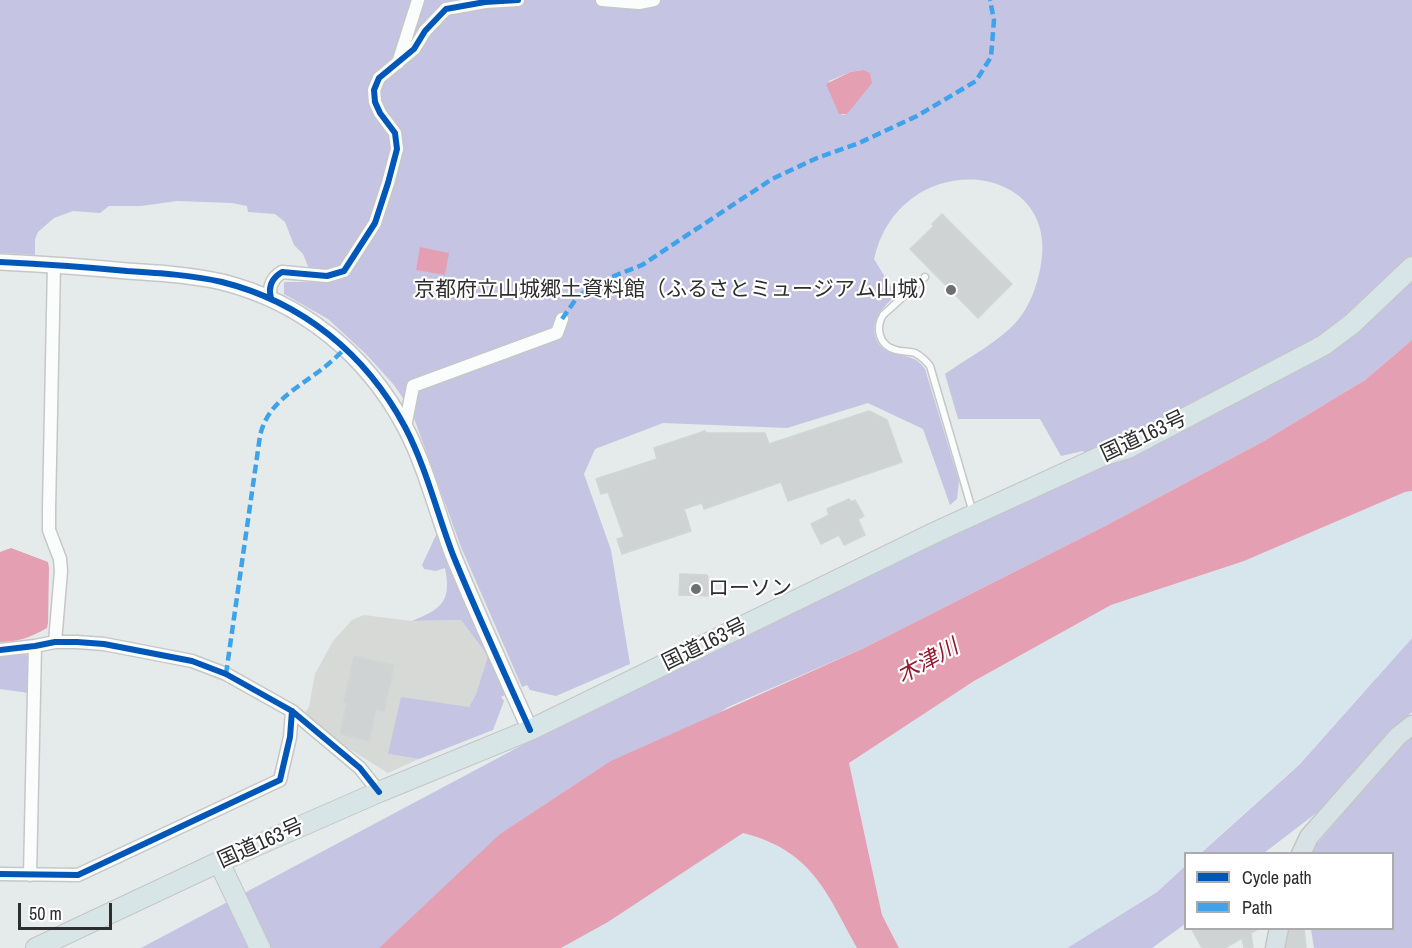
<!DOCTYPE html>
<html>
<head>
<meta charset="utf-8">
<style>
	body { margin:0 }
	#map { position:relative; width:1412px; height:948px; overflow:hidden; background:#e5eaea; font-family:"Archivo Narrow",sans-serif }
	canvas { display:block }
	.legend { position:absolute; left:1184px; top:852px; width:210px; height:78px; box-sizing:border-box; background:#fff; border:2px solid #ababab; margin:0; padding:8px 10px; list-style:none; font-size:18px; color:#2e2e2e }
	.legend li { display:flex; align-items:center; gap:12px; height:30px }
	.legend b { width:30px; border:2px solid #ababab }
	.scale { position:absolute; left:18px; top:903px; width:94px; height:27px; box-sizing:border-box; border:3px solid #2e2e2e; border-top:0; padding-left:8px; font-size:18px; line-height:21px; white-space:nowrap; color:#2e2e2e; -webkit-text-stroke:4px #fff; paint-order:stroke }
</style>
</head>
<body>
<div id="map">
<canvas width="1412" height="948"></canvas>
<ul class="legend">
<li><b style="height:8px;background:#0057b8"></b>Cycle path</li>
<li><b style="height:8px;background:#3ea3eb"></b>Path</li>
</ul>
<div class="scale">50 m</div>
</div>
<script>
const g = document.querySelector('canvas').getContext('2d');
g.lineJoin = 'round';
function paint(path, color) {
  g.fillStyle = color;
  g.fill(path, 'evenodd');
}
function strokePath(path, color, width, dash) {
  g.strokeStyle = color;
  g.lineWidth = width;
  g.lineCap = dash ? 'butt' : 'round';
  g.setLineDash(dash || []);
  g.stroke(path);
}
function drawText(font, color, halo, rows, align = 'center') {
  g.font = font + ' "Archivo Narrow","Noto Sans JP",sans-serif';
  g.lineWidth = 4.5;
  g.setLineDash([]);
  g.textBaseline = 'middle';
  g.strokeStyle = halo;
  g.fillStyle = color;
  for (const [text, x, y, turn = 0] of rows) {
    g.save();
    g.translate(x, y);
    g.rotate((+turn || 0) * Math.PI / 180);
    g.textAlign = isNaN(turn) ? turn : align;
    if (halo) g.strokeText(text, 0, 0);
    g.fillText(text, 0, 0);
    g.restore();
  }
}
paint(new Path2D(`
	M364,615l48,6 49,-1 27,36 -12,38 -7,13 -81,47 31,5 -31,14 -58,-36 -26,-23 5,-7 6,-33 18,-33 19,-21z`), '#d7d9d6');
paint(new Path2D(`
	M0,0h1412v257l-47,45 -52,40 -151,80 -76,33 -3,-4 -22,5 -21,-37h-82l-13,-45c24,-17 54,-32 73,-54 12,-15 18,-32 22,-50 25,-111 -140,-126 -166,-11l22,36c-6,6 -14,13 -18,21 -8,15 -2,33 15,37 14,4 23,3 32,16l34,112 -2,18 -7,6 -27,-76 -55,-26 -81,25 -124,-5 -68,26 -11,25 27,76 19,114 -74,32 -26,-6 -3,-5 -5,2 -61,-140 -50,-137 -17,-25 -28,-31 -38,-35 -44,-25v-12h50l12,-6 -36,-5 -7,-17 -9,-9 -9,-23 -10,-8 -27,-2 -1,-6 -15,-3 -55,-2 -36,5h-32l-9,7 -27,-2 -19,7 -16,14 -3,7v16l-35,-2zM863,70l-16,44 -5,1 -13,-34 21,-9z
	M1412,277v63l-47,40 -101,61 -157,84 -243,123 -136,59 -313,209 -36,32h-238l451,-240 392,-190 194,-86z
	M437,533l68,162 -4,2 3,4 -11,29 -74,29 -31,-5 13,-57 68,10 7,-13 12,-38 -27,-36 -49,1c29,-12 40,-19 33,-53l-9,3 -12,-2 -2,-4z
	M1412,638v74l-19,17 -74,82 -55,42 -64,1 99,-89z
	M21,652l9,5 -1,36 -29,-4v-35z
	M1412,736v212h-98l-3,-19 81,-1v-74h-84l4,-7 7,-5 81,-96z
	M1185,866v58l-33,24h-85l90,-56z`), '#c6c4e3');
paint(new Path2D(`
	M1412,491v147l-114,127 -98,88 -14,1 -1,12 -28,26 -90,56h-168l-17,-33 -33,-152 125,-82 137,-76 133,-44 161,-69z
	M742,833c71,19 82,56 115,115h-296l47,-26z`), '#d6e6ec');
paint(new Path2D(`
	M863,70l7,3 2,10 -25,31h-8l-13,-30 24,-12z
	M420,247l29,6 -4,22 -29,-5z
	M1412,340v151l-7,1 -161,69 -133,44 -137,76 -125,82 33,152 17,33h-42c-32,-58 -45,-97 -114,-115l-135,89 -47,26h-182l121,-114 111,-73 253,-113 243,-123 157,-84 101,-61z
	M11,548l37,14 1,6 -1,55 -1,5c-16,9 -29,14 -47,14v-90z`), '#e4a0b2');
const building = new Path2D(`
	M942,214l70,70 -34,34 -68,-69 24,-23 -2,-2z
	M869,411l18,9 15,42 -114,39 -7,-19 -77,27 -2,-6 -18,6 7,22 -69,23 -5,-15 7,-2 -16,-45 -7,2 -5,-15 61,-20 -3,-11 51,-17 1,2h59l4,11z
	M849,499l2,3 4,-2 9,16 -6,3 7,16 -21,10 -5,-10 -18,9 -10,-20 18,-9 -2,-6z
	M680,574l27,1 7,21 -35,-1z
	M354,656l40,9 -10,46 -8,-2 -7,32 -29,-7 7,-31 -3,-1z
	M1191,928h69l-9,5 2,15h-9l-2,-10 -17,10h-23z
	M1290,928h14l2,20h-20z`);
paint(building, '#d0d3d3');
strokePath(building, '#d1d5d5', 1.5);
const service = new Path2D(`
	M925,277l-42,38c-8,13 -4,31 13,35 6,2 13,1 19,3 6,3 11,8 15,13l43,147`);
const minor = new Path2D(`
	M602,0l37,3 15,-3
	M398,63l20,-63
	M54,265l-5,244v21l11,29 1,12 -6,71
	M271,298c-3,-11 1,-20 11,-26l45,4 17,-5 31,-48 13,-40 9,-34 -2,-16 -15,-20 -5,-11 -1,-12 5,-12 35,-29 11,-18 21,-22 39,-7 33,-2
	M405,427l8,-41 144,-53 5,-14
	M0,650l35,-4 20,-4h22l27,2 88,17 34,13 66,37 68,57 19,24
	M0,874l78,1 202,-95 10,-43 2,-26
	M30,875l5,-229`);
const tertiary = new Path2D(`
	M0,262c42,2 85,5 127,9 32,2 64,4 95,11 80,20 144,72 183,145 21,40 32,86 48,128 24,59 51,117 77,175`);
const primary = new Path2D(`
	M1301,854l8,-17 89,-101 14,-11
	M1275,948l4,-20`);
const trunk = new Path2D(`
	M219,862l41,86
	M36,948l183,-86 160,-70 151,-62 408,-199 164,-75 26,-8 196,-103 29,-22 59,-56`);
strokePath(service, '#c7c7c7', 9);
strokePath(minor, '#c7c7c7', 15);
strokePath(tertiary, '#c7c7c7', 18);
strokePath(primary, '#c4c6c6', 21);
strokePath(trunk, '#c4c6c6', 22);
strokePath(service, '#fbfcfc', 6);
strokePath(minor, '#fbfcfc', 12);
strokePath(tertiary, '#fbfcfc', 15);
strokePath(primary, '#d7e2e6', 18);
strokePath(trunk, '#d7e5e6', 20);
strokePath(new Path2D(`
	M562,319l14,-20 18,-15 48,-19 130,-86 45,-21 42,-15 58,-27 59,-35 15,-24 3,-37 -4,-20
	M226,674l34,-238c7,-32 34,-46 58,-64 10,-7 19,-16 28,-24`), '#3ea3eb', 4.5, [9, 4.5]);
strokePath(new Path2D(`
	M0,262c42,2 85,5 127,9 32,2 64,4 95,11 80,20 144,72 183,145 21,40 32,86 48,128 24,59 51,117 77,175
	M271,298c-3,-11 1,-20 11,-26l45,4 17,-5 31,-48 13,-40 9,-34 -2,-16 -15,-20 -5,-11 -1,-12 5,-12 35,-29 11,-18 21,-22 39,-7 33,-2
	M0,650l35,-4 20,-4h22l27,2 88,17 34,13 66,37 68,57 19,24
	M0,874l78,1 202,-95 10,-43 2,-26`), '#0057b8', 6);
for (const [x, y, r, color] of [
	[951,290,6,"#6e7070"],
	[696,589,6,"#6e7070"]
]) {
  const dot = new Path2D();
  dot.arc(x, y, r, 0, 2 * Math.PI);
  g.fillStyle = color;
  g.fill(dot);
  strokePath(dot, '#fff', 2);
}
drawText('21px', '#2e2e2e', '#fff', [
	["京都府立山城郷土資料館（ふるさとミュージアム山城）",939,290],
	["ローソン",708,589,"left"]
], 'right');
drawText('21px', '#2e2e2e', '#fff', [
	["国道163号",1144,437,-25],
	["国道163号",705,645,-26],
	["国道163号",261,844,-24]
]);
drawText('italic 22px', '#941b32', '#fff', [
	["木津川",928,662,-29]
]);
</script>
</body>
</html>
